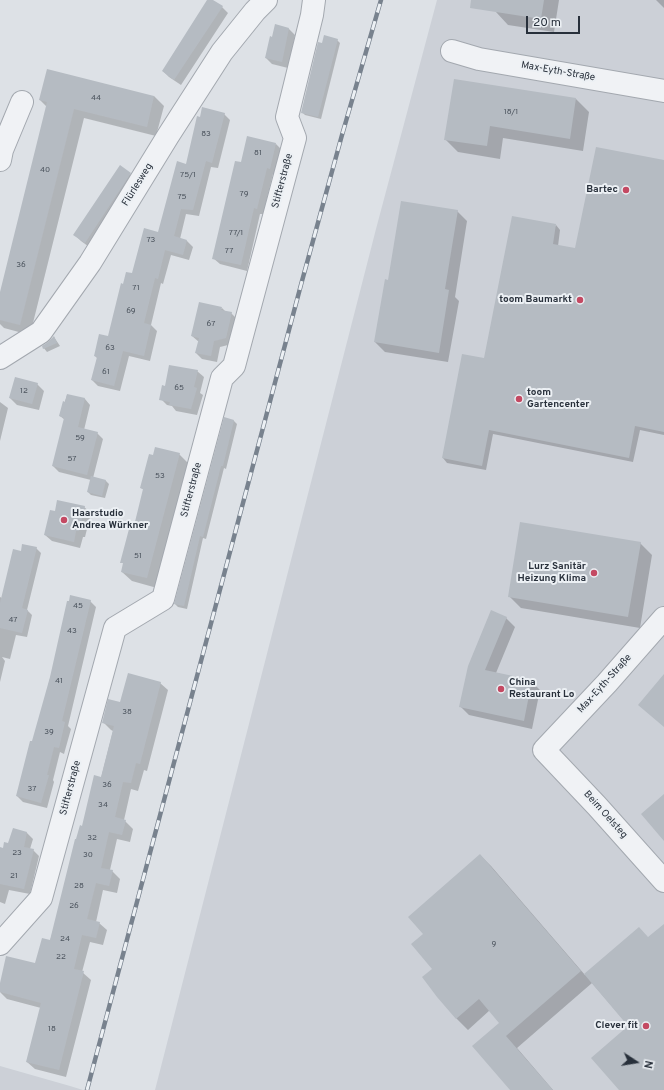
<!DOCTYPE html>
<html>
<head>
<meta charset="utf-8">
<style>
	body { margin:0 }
	#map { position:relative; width:664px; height:1090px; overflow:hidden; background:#dde1e6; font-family:Overpass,sans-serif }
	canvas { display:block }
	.north { position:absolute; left:616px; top:1042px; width:40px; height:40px; -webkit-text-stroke:3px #ecf0f4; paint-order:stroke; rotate:102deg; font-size:11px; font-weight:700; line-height:16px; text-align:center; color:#28303b }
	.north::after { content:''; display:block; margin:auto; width:14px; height:18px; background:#28303b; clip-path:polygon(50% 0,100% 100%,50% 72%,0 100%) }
	.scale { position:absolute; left:526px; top:16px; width:54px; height:18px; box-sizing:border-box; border:2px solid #28303b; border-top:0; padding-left:5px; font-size:12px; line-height:14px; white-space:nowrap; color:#28303b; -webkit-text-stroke:3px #ecf0f4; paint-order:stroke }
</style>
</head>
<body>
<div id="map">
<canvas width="664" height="1090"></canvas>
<div class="north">N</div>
<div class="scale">20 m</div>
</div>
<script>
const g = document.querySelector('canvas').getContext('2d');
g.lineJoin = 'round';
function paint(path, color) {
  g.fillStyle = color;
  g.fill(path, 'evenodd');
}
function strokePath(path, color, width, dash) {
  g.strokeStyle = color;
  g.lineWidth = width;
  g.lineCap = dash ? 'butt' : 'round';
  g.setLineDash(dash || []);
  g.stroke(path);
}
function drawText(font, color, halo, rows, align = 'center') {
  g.font = font + ' Overpass,sans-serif';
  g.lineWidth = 4;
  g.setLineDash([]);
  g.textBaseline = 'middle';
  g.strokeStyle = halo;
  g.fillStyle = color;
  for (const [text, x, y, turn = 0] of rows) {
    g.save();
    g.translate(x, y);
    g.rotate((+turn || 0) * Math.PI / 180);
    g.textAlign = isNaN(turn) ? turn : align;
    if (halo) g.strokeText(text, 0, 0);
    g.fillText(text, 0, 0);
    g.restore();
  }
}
paint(new Path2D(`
	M437,0h227v1090h-509l221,-861z
	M0,1066l70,20 13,4h-83z`), '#ccd0d7');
paint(new Path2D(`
	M209,0h2l11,7 6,6 -47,72 -12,-8 -6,-6z
	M497,0h62l-5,32 -46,-7 -12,-13z
	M656,0h8v8z
	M276,26l13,3 6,6 -7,33 -16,-4 -6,-6 7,-20z
	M337,40l3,3 -19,76 -16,-4 -3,-3 21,-67z
	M154,96l10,10 -8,30 -72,-18 -54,217 -26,-7 -4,-4v-28l47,-189 -7,-7z
	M576,99l13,13 -6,39 -80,-13 -3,21 -42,-7 -13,-13z
	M224,114l6,6 -12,48 -7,-1 -12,49 -13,-2 -6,25 7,2 6,6 -4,13 -18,-5 -8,29 -2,-1 -10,42 6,6 -7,30 -21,-5 -9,35 -22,-5 -6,-6 6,-21 -3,-3 14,-19 15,-52 9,-11 26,-41 27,-68z
	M276,144l6,6 -6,25 -3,-1 -10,40h-3l-13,57 -27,-7 -7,-6 28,-95z
	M664,161v274l-24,-5 -7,32 -140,-28 -7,36 -39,-7 -4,-5 20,-103 22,4 71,-134 4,5 -2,16 18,3z
	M130,174l7,6 -45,69 -11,-8 -6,-6z
	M457,211l10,10 -12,76 4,4 -11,61 -63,-10 -10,-10 14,-61z
	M222,308l4,4 5,1 6,6 -5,25 -12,3 -3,15 -15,-3 -6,-6 3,-11 -7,-6z
	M54,337l6,9 -13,6 -4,-5z
	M197,371l7,6 -4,16 3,2 -6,20 -21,-4 -4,-5 -5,-1 -6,-6 5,-12z
	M37,384l7,7 -5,19 -22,-5 -7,-7z
	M67,395l18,4 5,6 -6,25 13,3 6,6 -10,39 13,3 3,3 -4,14 -14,-3 -3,-3 3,-12 -32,-8 -6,-6 12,-46 -5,-4z
	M0,402l8,6 -8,33z
	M225,419l9,2 3,3 -11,45 -2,-1 -18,71 -3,-1 -16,71 -9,-2 -3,-3z
	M179,454l10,10 -32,124 -25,-7 -10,-9 2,-7 -2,-3 11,-31 11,-41 -3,-2z
	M84,507l7,6 -6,24h-2l-3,11 -28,-7 -7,-6 10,-23z
	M640,543l12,12 -12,73 -119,-20 -12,-12z
	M36,548l5,5 -14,57 5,5 -5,22 -11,-2 -6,24 -8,-2 3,4 -5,21v-85l2,1 20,-46z
	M90,601l6,6 -28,119 3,3 -7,25 -4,-2 -7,28 1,2 -7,26 -24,-6 -6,-6 16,-53 37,-140z
	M506,618l9,9 -19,46 35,8 9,9 -8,39 -63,-14 -9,-9z
	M160,683l8,7 -21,81 -3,-1 -6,21 -7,-2 -7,31 9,9 -3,13 -13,-3 -7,31 2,1 8,8 -3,14 -14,-3 -7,32 3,1 8,7 -4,15 -13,-3 -8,30 9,8 -25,97 -31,-8 -8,-7 14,-54 -34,-9 -7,-7v-4l35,-24 15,-23 33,-114 18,-49 12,-47 -2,-1 -8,-8 18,-18z
	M14,829l13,4 6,6 -3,10 3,1 6,6 -9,38 -21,-4 -4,14 -5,-2v-54l3,1 6,-5z
	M480,855l11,11 94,109 54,-46 9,9 16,-13v165h-44l9,-64 -37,-43 -75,65 36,42h-41l-12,-67 -10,-13 -22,20 -12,-12 -23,-49 -9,-35z`), '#0003');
paint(new Path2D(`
	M207,0h6l10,6 -49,74 -12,-9z
	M471,0h73l-3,19 -71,-11z
	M275,24l14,4 -7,34 -17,-4 5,-22 2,1z
	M324,35l14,4 -20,78 -17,-4 17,-71 4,1z
	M47,69l107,27 -7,31 -73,-18 -54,216 -20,-5v-28l47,-190 -8,-2z
	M454,79l122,19 -6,41 -80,-13 -3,20 -43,-6z
	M202,107l23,6 -13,50 -6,-2 -13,49 -12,-1 -7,27 13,4 -4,15 -18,-5 -7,29 -3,-1 -11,45 7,2 -7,31 -21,-5 -9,35 -23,-6 6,-23 -3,-1 5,-22 9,2 13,-53 2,1 3,-12 6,1 12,-45 14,4 19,-71 9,3 11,-48 3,1z
	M247,136l29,7 -6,26 -3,-1 -10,41 -3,-1 -13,57 -29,-6 23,-98 6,1z
	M596,147l68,13v272l-29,-6 -6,32 -140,-28 -7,36 -40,-8 20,-104 22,4 28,-142 44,8 -3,20 22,4z
	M120,165l11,8 -46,70 -12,-8z
	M401,201l57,9 -13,79 4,1 -10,63 -65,-11 11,-63 3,1z
	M199,302l23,5 -1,3 11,2 -6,26 -12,3 -3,15 -16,-3 4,-15 -8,-2z
	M54,336l3,7 -14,6 -1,-3 6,-4z
	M169,365l29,5 -4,17 3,1 -6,21 -22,-4 1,-3 -11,-2 3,-15 3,1z
	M15,377l23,6 -6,21 -23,-6z
	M67,394l18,4 -7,29 20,5 -11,43 -35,-9 12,-48 -5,-2 4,-15 2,1z
	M224,417l10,3 -11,46h-2l-18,71 -3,-1 -16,70 -10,-2z
	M155,447l25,6 -33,125 -26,-6 2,-9h-3l9,-34 4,1 10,-41 -3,-1 9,-34 4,1z
	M91,476l15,4 -4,16 -15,-4z
	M57,500l28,6 -6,25h-3l-2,11 -30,-7 6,-25 5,1z
	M520,522l121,20 -13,75 -120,-20z
	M22,544l15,3 -15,61 6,2 -6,23 -22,-5v-25l13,-54 8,2z
	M70,595l21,5 -29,121 3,1 -6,26 -5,-1 -7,28h2l-8,28 -25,-7 14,-55h2l18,-64 17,-76h2z
	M491,610l16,7 -22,53 47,10 -8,41 -65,-14 9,-41z
	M128,673l33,9 -21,82 -4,-1 -5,20 -8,-1 -8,35 11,3 -4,15 -13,-3 -8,36 12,2 -4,16 -13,-3 -9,36 13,3 -4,16 -14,-3 -8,34 10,2 -25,99 -33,-8 15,-59 -41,-11v-9l6,-27 29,7 7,-25 8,2 25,-101h1l4,-14 2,1 12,-51 7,2 13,-51 -12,-3 6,-24 12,3z
	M664,674v53l-26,-22z
	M664,794v47l-23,-27z
	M13,828l14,4 -3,15 10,2 -10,40 -24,-5v-37l3,1 1,-6 4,1z
	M480,854l101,117 -75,65 47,54h-43l-38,-44 27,-23 -20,-24 -23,20 -19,-22 -15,-20 10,-8 -21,-25 12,-10 -15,-17z
	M664,924v166h-45l-28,-32 37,-32 -44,-52 55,-47 9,10z`), '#b5bbc2');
const minor = new Path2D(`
	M452,51l27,8 185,32
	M0,160l2,-10 20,-48
	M0,358l41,-26 49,-69 78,-127 54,-84 33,-41 11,-11
	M664,618l-57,65 -63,67 53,56 67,75
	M0,944l41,-46 74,-270 48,-29 59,-221 12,-12 61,-228 -8,-21 25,-102 2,-15`);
strokePath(minor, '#a3a8af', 24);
strokePath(minor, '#f0f2f5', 22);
const rail = new Path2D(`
	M87,1090l215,-809 40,-146 39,-135`);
strokePath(rail, '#78828e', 4.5);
strokePath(rail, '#ecf0f4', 3, [9]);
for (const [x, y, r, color] of [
	[626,190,4,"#c44962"],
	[580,300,4,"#c44962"],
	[519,399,4,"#c44962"],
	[64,520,4,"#c44962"],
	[594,573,4,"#c44962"],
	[501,689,4,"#c44962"],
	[646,1026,4,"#c44962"]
]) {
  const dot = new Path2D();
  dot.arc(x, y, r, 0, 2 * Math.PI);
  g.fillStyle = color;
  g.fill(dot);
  strokePath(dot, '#ecf0f4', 1.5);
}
drawText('8px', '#4b535d', null, [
	["44",96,98],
	["18/1",511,112],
	["83",206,134],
	["81",258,153],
	["40",45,170],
	["75/1",188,175],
	["79",244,194],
	["75",182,197],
	["77/1",236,233],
	["73",151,240],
	["77",229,251],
	["36",21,265],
	["71",136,288],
	["69",131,311],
	["67",211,324],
	["63",110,348],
	["61",106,372],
	["65",179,388],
	["12",24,391],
	["59",80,438],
	["57",72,459],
	["53",160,476],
	["51",138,556],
	["45",78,606],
	["47",13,620],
	["43",72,631],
	["41",59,681],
	["38",127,712],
	["39",49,732],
	["36",107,785],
	["37",32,789],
	["34",103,805],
	["32",92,838],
	["23",17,853],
	["30",88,855],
	["21",14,876],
	["28",79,886],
	["26",74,906],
	["24",65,939],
	["9",494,944],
	["22",61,957],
	["18",52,1029]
]);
drawText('10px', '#28303b', '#ecf0f4', [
	["Max-Eyth-Straße",558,72,10],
	["Stifterstraße",283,181,-75],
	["Flürlesweg",138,185,-58],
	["Stifterstraße",192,490,-75],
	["Max-Eyth-Straße",605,684,-48],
	["Stifterstraße",71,788,-75],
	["Beim Oelsteg",605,815,48]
]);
drawText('bold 10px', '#28303b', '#ecf0f4', [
	["Bartec",618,190],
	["toom Baumarkt",572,300],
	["toom",527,393,"left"],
	["Gartencenter",527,405,"left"],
	["Haarstudio",72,514,"left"],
	["Andrea Würkner",72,526,"left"],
	["Lurz Sanitär",586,567],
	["Heizung Klima",586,579],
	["China",509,683,"left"],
	["Restaurant Lo",509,695,"left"],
	["Clever fit",638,1026]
], 'right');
</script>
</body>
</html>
